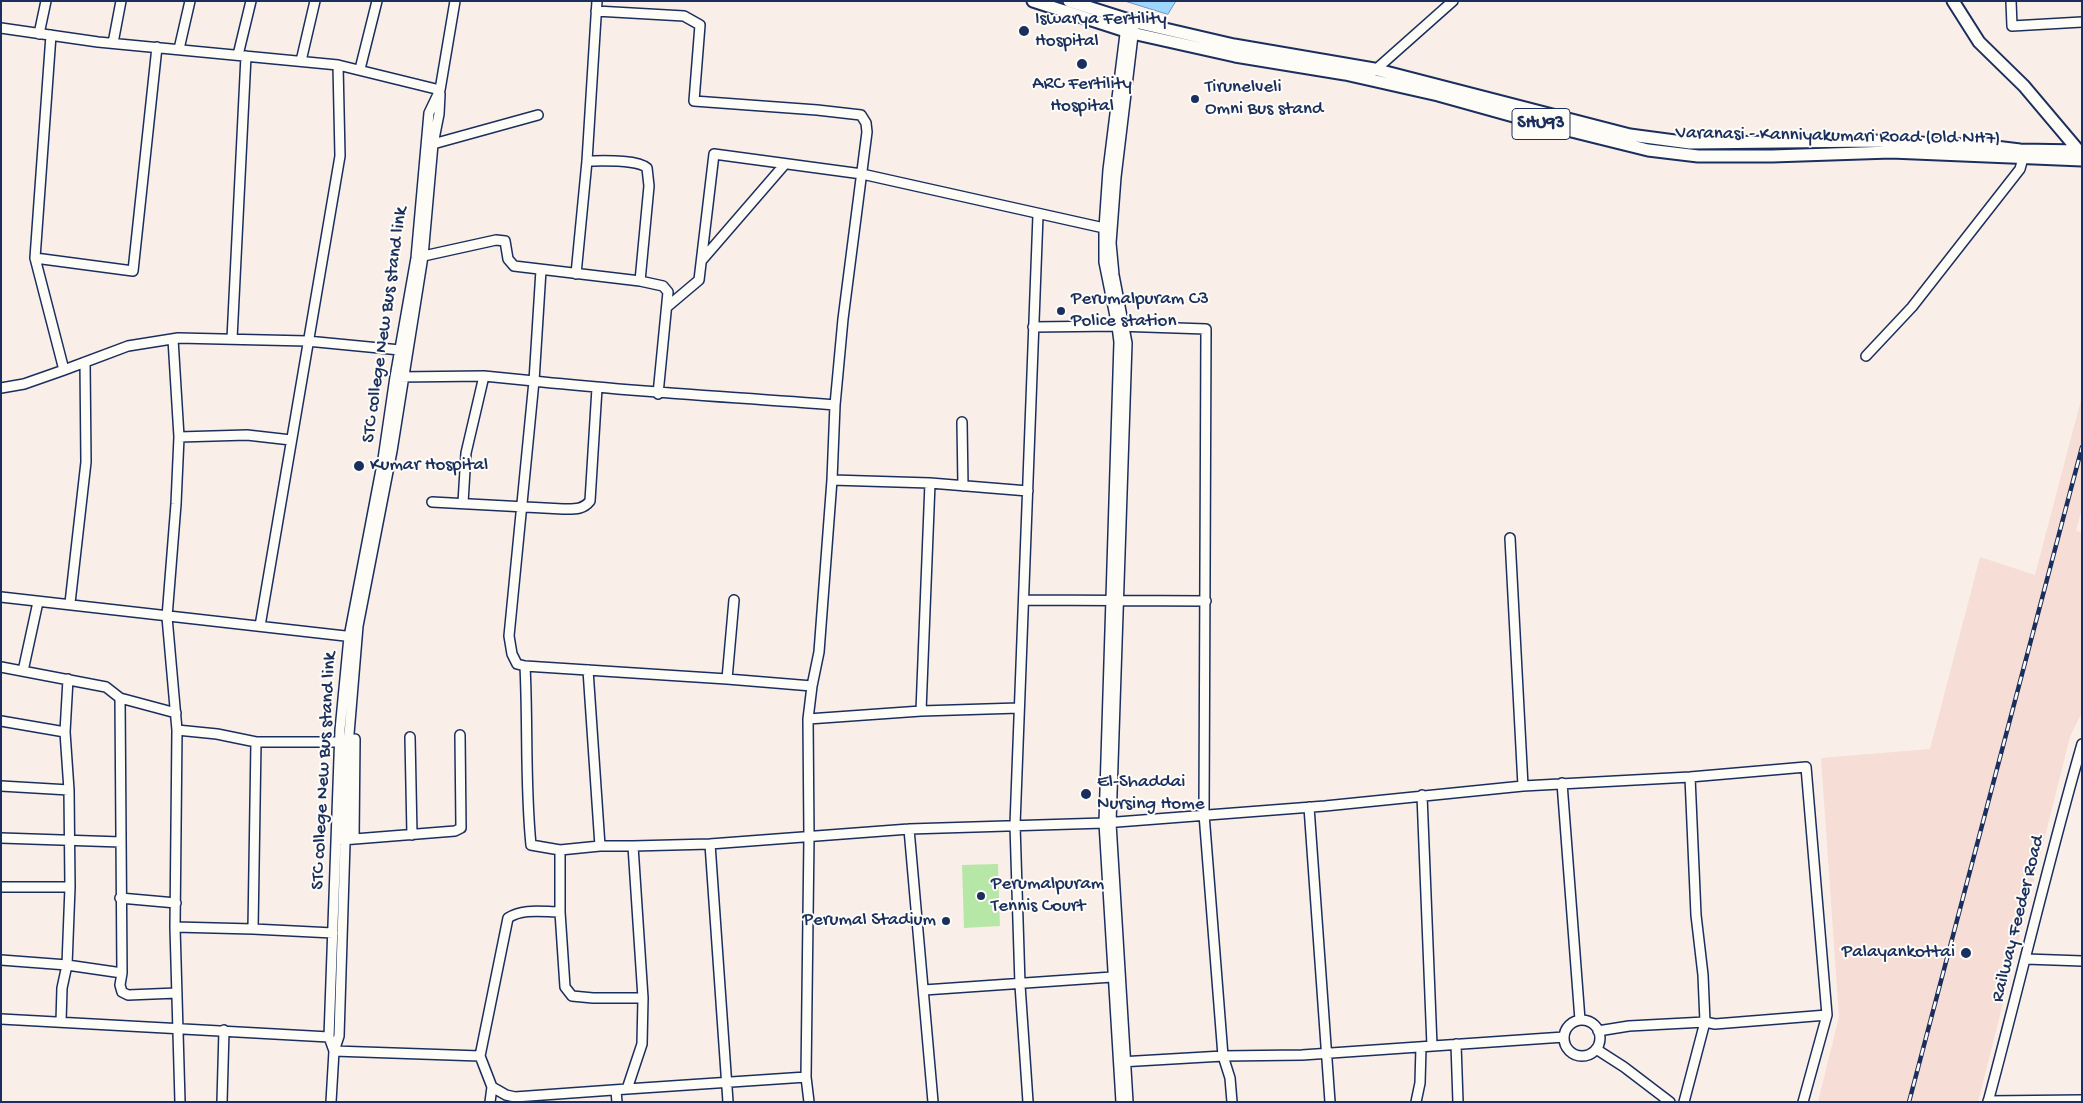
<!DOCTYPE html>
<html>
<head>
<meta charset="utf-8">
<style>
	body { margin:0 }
	#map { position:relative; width:2083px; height:1103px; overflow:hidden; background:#faeee8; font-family:"Gochi Hand",sans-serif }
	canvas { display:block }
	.frame { position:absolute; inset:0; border:2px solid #1b2f5e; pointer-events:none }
</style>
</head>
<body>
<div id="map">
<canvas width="2083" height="1103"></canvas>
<div class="frame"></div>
</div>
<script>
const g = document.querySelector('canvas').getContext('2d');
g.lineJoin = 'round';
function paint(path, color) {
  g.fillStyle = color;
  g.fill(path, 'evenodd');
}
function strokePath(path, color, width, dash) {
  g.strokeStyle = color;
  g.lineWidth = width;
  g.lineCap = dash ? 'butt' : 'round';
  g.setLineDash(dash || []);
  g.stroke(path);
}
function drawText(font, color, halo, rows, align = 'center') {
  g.font = font + ' "Gochi Hand",sans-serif';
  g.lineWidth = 4;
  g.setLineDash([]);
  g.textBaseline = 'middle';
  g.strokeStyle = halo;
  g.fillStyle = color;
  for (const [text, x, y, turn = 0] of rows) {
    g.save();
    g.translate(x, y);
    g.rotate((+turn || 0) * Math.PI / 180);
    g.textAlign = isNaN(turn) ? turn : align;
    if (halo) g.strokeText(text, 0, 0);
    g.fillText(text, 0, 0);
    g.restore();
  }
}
paint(new Path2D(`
	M2082,396v113l-6,21 6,3v179l-12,25 -92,365h-160l21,-85 -18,-259 109,-9 50,-192 55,18z`), '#f6ddd5');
paint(new Path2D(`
	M998,864l2,62 -36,2 -2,-63z`), '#b7e7a6');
const water = new Path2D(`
	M1125,1h51l-8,13z`);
paint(water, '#9dd7fd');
strokePath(water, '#6994bd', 1);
const minor = new Path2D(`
	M2011,1l1,25 70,-4
	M596,11l88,5 16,9 -6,76 123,9 44,5 5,8 1,9 -24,187 -8,86
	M1,28l97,14 240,23 102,25
	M39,34l7,-33
	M51,35l-16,223 98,13 24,-224
	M113,43l8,-42
	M179,49l11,-48
	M238,55l13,-54
	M301,61l14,-60
	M360,69l17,-68
	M1373,72l80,-71
	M433,144l105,-29
	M587,161c14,0 50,-2 60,7l2,18 -9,95
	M419,257l77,-17 9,1 3,18 6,7 126,15 23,5 5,6 -10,102
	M35,258l29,112
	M702,260l83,-96
	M576,274l11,-113 10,-160
	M667,307l32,-27 15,-126 148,20 242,54
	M1033,327l84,-1 89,3 -2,485 19,242 7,22 2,24
	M173,339l6,98 -3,67 -9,113 10,113 -2,197 5,175
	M232,339l14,-283
	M1866,356l46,-49 108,-138 3,-11
	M398,377l86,-1 50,5 7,-111
	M1,388l23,-4 40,-14 64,-24 50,-8 129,3 93,9
	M962,422l1,64
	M179,437l68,-2 44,5
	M832,480l98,3 98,8
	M432,502l131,7c11,0 20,1 27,-8l7,-113
	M463,503l3,-50 18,-77
	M1510,538l13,248
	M1,597l353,40
	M1024,600l182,1
	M70,603l16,-141 -1,-100
	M260,626l80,-470 -2,-91
	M525,666c3,60 0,120 6,179l29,5 40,-4h33
	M1,667l105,20 14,11 56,15
	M588,670l12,176
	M23,671l15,-69
	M727,679l7,-79
	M120,698l2,275
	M921,711l9,-228
	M808,719l113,-8 98,-3
	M1,721l64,11 4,58 1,97 -3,78 -5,23 -1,34
	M177,730l40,4 39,8h84
	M65,732l3,-53
	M410,737l2,98
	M1562,783l18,237
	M1,786l68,4
	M1422,795l10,251
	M1309,807l21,295
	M909,829l24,273
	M1,838l120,4
	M354,839l1,-100
	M342,840l113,-9 6,-3 -1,-93
	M710,844l-77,2 10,152 -1,46 -15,45 179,-12 3,-240 -1,-118 4,-33 7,-34 13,-172 3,-75c-101,-8 -201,-13 -301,-24l-25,255 3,18 5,10 8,2 202,13 85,7
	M1,887h69
	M120,898l56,5
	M560,912v-62
	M175,927l78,2 80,4
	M253,929l3,-187
	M2026,959l56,2
	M1,960l66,5 55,8 -2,12 2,7 6,3 49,-2
	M924,990l188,-13
	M1,1019l328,18
	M1564 1038a18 18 0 1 1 36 0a18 18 0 1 1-36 0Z
	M1598,1031l31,-5 76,-4 10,2 112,-9
	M1456,1044l2,58
	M1596,1049l28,18 46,35
	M334,1051l5,-15 9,-290 10,-120 34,-175 31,-195 10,-112 6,-30 1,-20
	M334,1051l146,5 12,31 14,8 9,2 112,-8
	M480,1056l28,-138c15,-10 35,-6 52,-6l5,75 7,9 21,2h50
	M1120,1062l103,-6 79,-1 262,-18
	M806,1077l3,25
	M616,1091l1,11
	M1988,1101l94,-1
	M222,1102l2,-72
	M331,1102l3,-51 -5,-14 11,-307 9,-93 34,-178 12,-82 21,-119 13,-145 11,-23 15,-89
	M490,1102l2,-15
	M728,1102l-18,-258 199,-15 195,-6 221,-17 198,-20 167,-9 116,-10 21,248 -24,87
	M1028,1102l-8,-117 -5,-160 23,-610
	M1121,1102l-17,-279 15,-481 -2,-16 -13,-64v-34l4,-58 18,-144
	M1128,1102l-17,-279 16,-480 -13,-68 -3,-32 5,-66 18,-150
	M1416,1102l4,-19 1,-36
	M1684,1102l21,-80 -2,-47 -7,-60 -6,-138
	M1988,1102c32,-119 60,-240 94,-358`);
const major = new Path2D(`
	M1033,1l99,32 103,23 110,18 93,21 97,27 113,28 50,6h74l119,-4 191,8
	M1069,1l66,21 99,23 140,24 256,66 60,8 183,-2 114,5 33,4 62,1
	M1953,1l26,41 45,44 54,64`);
strokePath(minor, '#1b2f5e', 12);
strokePath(major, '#1b2f5e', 15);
strokePath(minor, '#fdfcf7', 9);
strokePath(major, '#fdfcf7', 11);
const rail = new Path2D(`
	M1909,1102l173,-655`);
strokePath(rail, '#1b2f5e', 4.5);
strokePath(rail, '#fdfcf7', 2.5, [8]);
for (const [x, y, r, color] of [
	[1024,31,6,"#1b2f5e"],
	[1082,64,6,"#1b2f5e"],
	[1195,99,5,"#1b2f5e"],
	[1061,311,5,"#1b2f5e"],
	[359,466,6,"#1b2f5e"],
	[1086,794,6,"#1b2f5e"],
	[981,896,5,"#1b2f5e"],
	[946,921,5,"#1b2f5e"],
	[1966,953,6,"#1b2f5e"]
]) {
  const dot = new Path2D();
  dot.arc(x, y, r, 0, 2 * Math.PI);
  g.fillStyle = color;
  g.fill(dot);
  strokePath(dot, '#fdfcf7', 2);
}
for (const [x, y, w] of [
	[1541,124,58]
]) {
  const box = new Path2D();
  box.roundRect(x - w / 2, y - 15.5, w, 31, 4);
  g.fillStyle = '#fdfcf7';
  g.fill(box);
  strokePath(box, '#1b2f5e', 1);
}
drawText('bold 18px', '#1b2f5e', null, [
	["SHU93",1541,124]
]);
drawText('19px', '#1b2f5e', '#fdfcf7', [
	["Iswarya Fertility",1035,20],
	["Hospital",1035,42],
	["ARC Fertility",1082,85,"center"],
	["Hospital",1082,107,"center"],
	["Tirunelveli",1205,88],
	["Omni Bus stand",1205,110],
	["Perumalpuram C3",1071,300],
	["Police station",1071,322],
	["Kumar Hospital",370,466],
	["El-Shaddai",1097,783],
	["Nursing Home",1097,805],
	["Perumalpuram",991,885],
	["Tennis Court",991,907],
	["Perumal Stadium",936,921,"right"],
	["Palayankottai",1955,953,"right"]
], 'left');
drawText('19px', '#1b2f5e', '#fdfcf7', [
	["Varanasi - Kanniyakumari Road (Old NH7)",1838,137,1],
	["STC college New Bus stand link",386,325,-82],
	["STC college New Bus stand link",325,771,-87],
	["Railway Feeder Road",2019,919,-76]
]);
</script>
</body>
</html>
